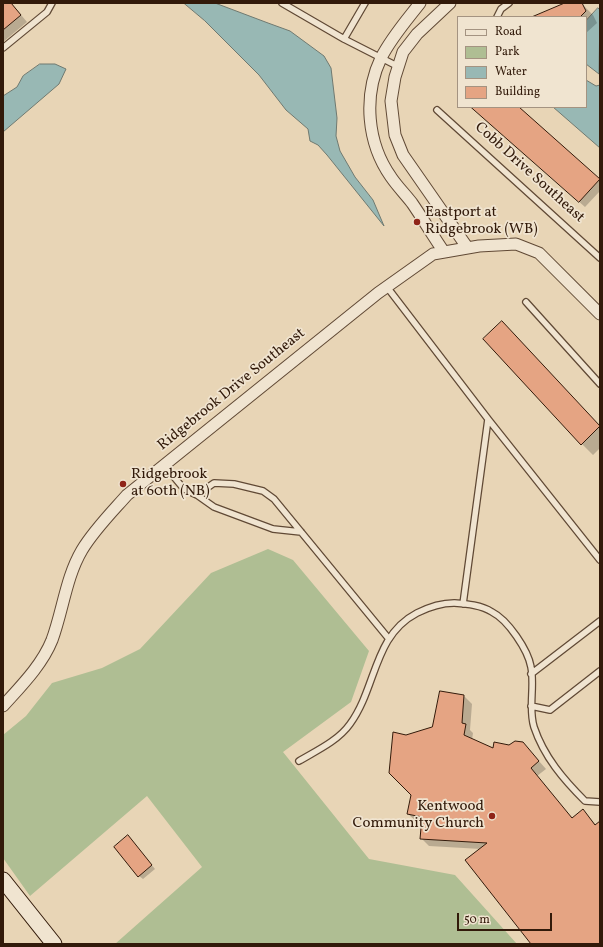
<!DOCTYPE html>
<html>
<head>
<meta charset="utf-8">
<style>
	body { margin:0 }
	#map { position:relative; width:603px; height:947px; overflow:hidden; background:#e8d5b6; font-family:Vollkorn,serif }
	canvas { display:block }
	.frame { position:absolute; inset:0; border:4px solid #321a0a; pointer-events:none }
	.legend { position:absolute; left:457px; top:16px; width:130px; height:92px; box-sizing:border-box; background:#f0e4d0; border:1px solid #a49381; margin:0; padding:5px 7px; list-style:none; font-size:12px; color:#321a0a }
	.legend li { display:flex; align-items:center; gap:8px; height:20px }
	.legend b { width:20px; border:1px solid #a49381 }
	.scale { position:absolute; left:457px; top:913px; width:95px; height:18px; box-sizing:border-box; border:2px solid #321a0a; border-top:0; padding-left:5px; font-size:12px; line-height:14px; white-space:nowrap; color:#321a0a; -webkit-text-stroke:3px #f0e4d0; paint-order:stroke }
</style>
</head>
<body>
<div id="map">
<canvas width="603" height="947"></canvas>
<div class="frame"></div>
<ul class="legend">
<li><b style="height:5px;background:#f0e4d0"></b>Road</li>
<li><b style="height:11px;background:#afbe93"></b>Park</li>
<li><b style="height:11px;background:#98b8b4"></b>Water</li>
<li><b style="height:11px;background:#e5a483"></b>Building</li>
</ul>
<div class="scale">50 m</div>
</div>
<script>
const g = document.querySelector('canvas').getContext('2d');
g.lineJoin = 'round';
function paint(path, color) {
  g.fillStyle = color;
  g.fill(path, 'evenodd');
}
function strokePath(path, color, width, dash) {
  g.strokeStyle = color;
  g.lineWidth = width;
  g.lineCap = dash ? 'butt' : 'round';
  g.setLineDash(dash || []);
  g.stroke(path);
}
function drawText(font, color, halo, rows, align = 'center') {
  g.font = font + ' Vollkorn,serif';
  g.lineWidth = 3.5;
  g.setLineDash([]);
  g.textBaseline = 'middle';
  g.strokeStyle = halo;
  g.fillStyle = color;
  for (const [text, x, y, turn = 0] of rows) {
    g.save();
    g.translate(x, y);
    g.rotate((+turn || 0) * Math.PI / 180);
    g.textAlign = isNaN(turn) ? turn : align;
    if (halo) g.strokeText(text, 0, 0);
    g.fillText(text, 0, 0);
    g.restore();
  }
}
paint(new Path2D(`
	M268,549l25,11 76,91 -18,51 -68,50 86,107 86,16 62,69h-402l87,-77 -55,-71 -117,100 -27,-38v-123l23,-19 26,-33 50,-15 38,-19 71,-76z`), '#afbe93');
const water = new Path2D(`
	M184,3h31l53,20 22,8 34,25 7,12 6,50 -1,18 4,15 15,26 18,23 11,26 -57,-71 -9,-10 -8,-4 -2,-12 -22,-19 -27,-35 -54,-54z
	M598,8l2,2 -1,64 -13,-10v-43z
	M40,64h15l11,5 -7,15 -56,48v-36l14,-9 6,-11z
	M586,80l10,6 4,-1v63l-47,-41h33z`);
paint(water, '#98b8b4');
strokePath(water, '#6f7970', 1);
paint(new Path2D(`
	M3,3h8l16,19 -24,20z
	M568,3l14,1 11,11 4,8 -11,10v-16h-46z
	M474,107h44l82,73v11l-15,16 -106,-93z
	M513,333l87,94v21l-7,7 -11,-11z
	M464,696l8,8 -2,26 3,3 -1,7 22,9 36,2 16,18 -9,7 35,42 11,-8 13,15 4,-3v122h-68l-51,-95 -52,-3 -8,-8 2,-15 -7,-2 -8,-7 4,-20 -6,-58 27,-8z
	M131,840l24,29 -12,10 -4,-3z`), '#0003');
const building = new Path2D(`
	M3,3h8l10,12 -18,15z
	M565,3h17l4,8 -6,6h-48z
	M471,107h48l81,72 -21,23z
	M502,321l98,105 -19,19 -98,-106z
	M440,691l24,4 -2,28 4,1 -2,11 29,13 1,-6 15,3 6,-4 8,1 16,19 -8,7 41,50 11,-9 12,16 5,-4v123h-69l-66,-84 22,-17 -67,-4 2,-22 -15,-3 4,-19 -22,-22 4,-41 13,3 26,-8z
	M128,835l24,30 -14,12 -24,-30z`);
paint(building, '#e5a483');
strokePath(building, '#321a0a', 1);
const lane = new Path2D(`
	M282,3l62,36 55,28
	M497,17l4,-8 8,-6
	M344,39l21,-36
	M3,48l44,-36 5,-9
	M437,110l163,148
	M387,287l101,132 -25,185
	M526,302l74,82
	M488,419l112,141
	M164,465l20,24 13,6 17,12 59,22 28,3
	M197,495l17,-12 20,1 29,7 11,8 115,140
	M531,674l69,-53
	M531,706l19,4 50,-39
	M299,761c17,-10 39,-20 51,-37 27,-37 23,-88 67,-111 12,-6 24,-10 37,-10 13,1 27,2 38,9 16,8 36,38 39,55 4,20 -3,41 3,60 10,30 30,53 51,74l15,1`);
const street = new Path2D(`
	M420,3c-14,18 -29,35 -39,55 -18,38 -14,85 10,119 6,9 14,17 21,26 11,16 21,33 32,49
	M450,3l-33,31 -14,18 -8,25 -4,24 4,34 8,20 64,92
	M3,706c18,-20 39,-41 49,-66 11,-30 14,-63 30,-90 12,-20 30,-38 45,-55l251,-202 55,-39 46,-8 37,-2 23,9 61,61`);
const secondary = new Path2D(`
	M3,880l51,64`);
strokePath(lane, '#604935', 8);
strokePath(street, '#604935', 13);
strokePath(secondary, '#321a0a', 17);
strokePath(lane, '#f0e4d0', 5.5);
strokePath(street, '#f0e4d0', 11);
strokePath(secondary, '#f0e4d0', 15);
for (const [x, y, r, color] of [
	[417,222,4,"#8f2418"],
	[123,484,4,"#8f2418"],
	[492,816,4,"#8f2418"]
]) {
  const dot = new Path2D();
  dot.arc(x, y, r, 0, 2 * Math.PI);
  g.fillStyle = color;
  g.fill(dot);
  strokePath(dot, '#f0e4d0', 1.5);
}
drawText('15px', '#321a0a', '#f0e4d0', [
	["Cobb Drive Southeast",529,173,42],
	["Ridgebrook Drive Southeast",232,390,-39]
]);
drawText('15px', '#321a0a', '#f0e4d0', [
	["Eastport at",425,213],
	["Ridgebrook (WB)",425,230],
	["Ridgebrook",131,475],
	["at 60th (NB)",131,492],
	["Kentwood",484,807,"right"],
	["Community Church",484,824,"right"]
], 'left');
</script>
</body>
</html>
